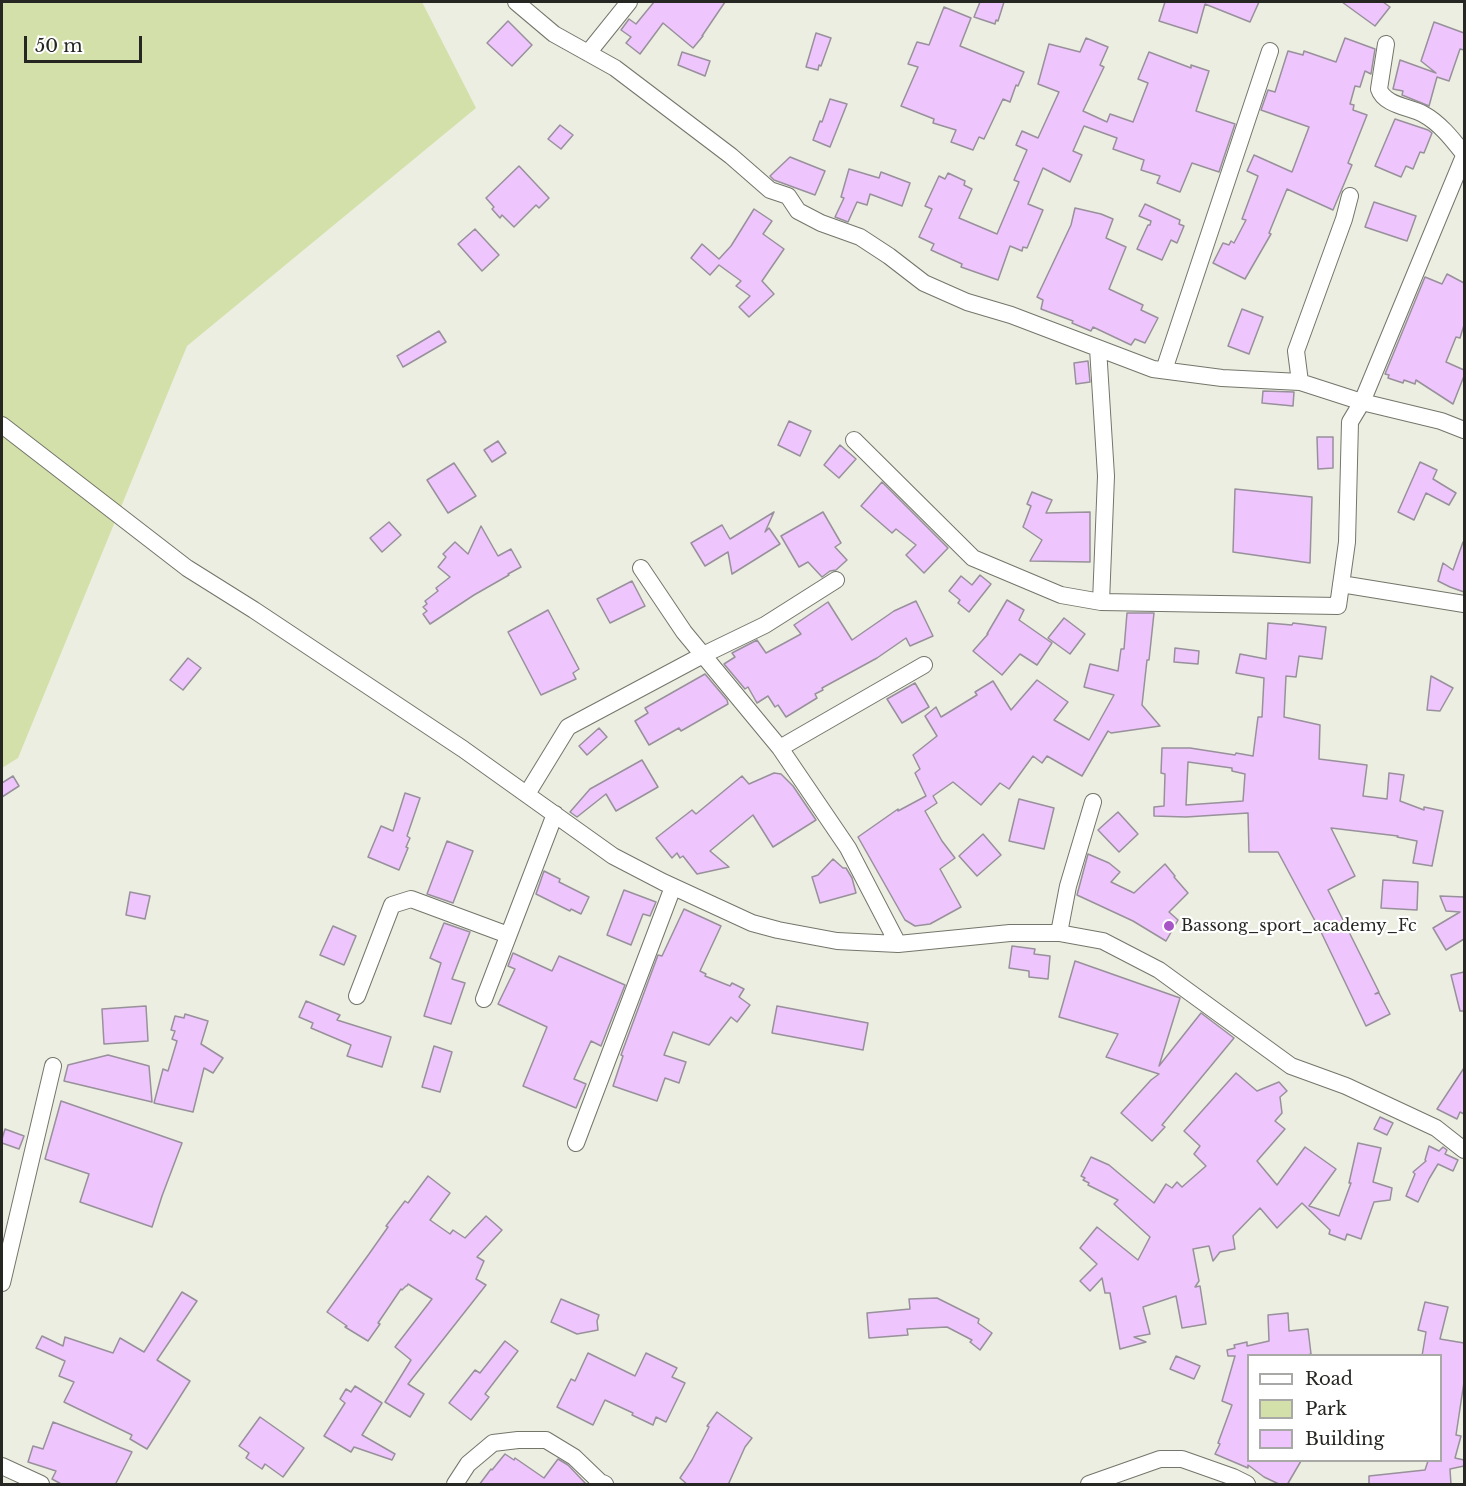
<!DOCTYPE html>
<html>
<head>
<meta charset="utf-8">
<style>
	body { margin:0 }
	#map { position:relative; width:1466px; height:1486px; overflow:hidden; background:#ebeee1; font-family:"Libre Baskerville",serif }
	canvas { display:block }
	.frame { position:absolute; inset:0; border:3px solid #262722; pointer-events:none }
	.legend { position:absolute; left:1247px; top:1354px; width:195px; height:108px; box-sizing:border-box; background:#fff; border:2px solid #a8a9a7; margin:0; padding:8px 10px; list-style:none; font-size:18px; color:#262722 }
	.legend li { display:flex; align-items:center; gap:12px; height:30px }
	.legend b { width:30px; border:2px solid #a8a9a7 }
	.scale { position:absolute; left:24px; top:36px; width:118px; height:27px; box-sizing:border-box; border:3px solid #262722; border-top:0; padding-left:8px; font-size:18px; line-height:21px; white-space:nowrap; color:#262722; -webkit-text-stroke:4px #fff; paint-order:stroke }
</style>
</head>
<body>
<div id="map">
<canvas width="1466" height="1486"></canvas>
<div class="frame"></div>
<ul class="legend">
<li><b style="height:8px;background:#fff"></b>Road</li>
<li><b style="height:16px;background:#d4e0a9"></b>Park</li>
<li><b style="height:16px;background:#eec6fd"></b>Building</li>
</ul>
<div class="scale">50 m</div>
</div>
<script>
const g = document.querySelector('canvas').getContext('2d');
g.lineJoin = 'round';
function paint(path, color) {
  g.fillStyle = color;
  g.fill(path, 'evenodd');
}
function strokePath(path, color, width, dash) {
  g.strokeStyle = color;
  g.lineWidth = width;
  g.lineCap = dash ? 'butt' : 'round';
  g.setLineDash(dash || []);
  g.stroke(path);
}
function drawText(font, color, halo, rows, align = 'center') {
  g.font = font + ' "Libre Baskerville",serif';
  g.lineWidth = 4.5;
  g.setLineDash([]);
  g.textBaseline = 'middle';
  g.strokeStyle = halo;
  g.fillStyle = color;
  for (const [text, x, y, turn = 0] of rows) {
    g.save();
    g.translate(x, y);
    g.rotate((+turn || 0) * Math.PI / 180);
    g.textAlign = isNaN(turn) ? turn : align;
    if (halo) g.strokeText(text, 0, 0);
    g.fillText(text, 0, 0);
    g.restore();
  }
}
paint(new Path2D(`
	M2,2h420l54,106 -289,238 -169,412 -16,10z`), '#d4e0a9');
const building = new Path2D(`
	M654,2h71l-23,34h1l-10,12 -30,-25 -23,31 -14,-11 5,-6 -10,-7 8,-11 7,5z
	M980,2h24l-6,19 -2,-1 -1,4 -21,-7z
	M1165,2h94l-9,20 -45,-18 -8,29 -38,-12z
	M1342,2h41l7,5 -15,19z
	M944,7l27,11 -11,28 64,26 -6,14 -2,-1 -6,17 -7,-3 -19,40 -5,-2 -6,13 -22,-8 5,-12 -23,-7 1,-4 -33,-13 17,-39 -10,-3 9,-22 12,3z
	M508,21l24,24 -20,21 -25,-23z
	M1434,22l30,11v17l-4,-1 -11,32 -12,-4 -8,29 -27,-11 1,-4 -10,-2 7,-29 36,13 -15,-12z
	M816,33l15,5 -10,28 -2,-1 -1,5 -12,-3z
	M1086,38l22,9 -8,18 4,2 -21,44 24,11 3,-8 23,8 15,-39 -10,-4 11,-27 42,16v-3l18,6 -13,40 39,13 -16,48 -27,-9 -12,29 -23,-9 3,-7 -19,-6 3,-10 -31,-11 4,-11 -33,-12 -11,25 9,4 -12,27 -27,-14 -15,36 15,6 -16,38 -4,-1 -1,4 -12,-5 -12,34 -37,-13 1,-3 -31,-14 3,-6 -15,-7 13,-28 -7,-3 14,-30 6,3 3,-6 17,8 -1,4 8,4 -13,29 38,16 22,-52 -5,-2 13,-30 -11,-5 6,-14 16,7 21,-46 -21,-8 11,-40 31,8z
	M1345,38l30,11 -4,25 -6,-3 -5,16 -5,-1 -5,18 4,1 -1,5 14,5 -19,48 4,2 -19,45 -46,-21 -18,44 2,1 -26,45 -32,-16 10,-20 6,2 2,-4 3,2 12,-23 -4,-1 16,-43 -11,-5 7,-16 38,17 17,-45 -48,-17 7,-20 7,2 13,-41 15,4 1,-4 32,11z
	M682,52l28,9 -5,15 -27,-11z
	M830,99l17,5 -17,43 -17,-7 7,-19 2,1z
	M1395,119l33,11 4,3 -8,20 -4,-1 -7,17 -7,-3 -5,11 -26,-11z
	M560,125l13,10 -12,14 -13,-10z
	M790,157l35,14 -10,24 -41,-15 -4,-4z
	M519,166l30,32 -10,10 -3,-3 -22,22 -12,-12 -2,3 -8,-9 2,-2 -8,-9z
	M849,169l30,9 2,-6 29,11 -8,23 -32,-12 -3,11 -10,-3 -9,20 -13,-5 9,-19 -3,-1z
	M1374,202l42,14 -9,25 -42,-14z
	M1145,204l35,16 -1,4 5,2 -7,17 -6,-3 -9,20 -25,-11 11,-24h2l1,-4 -12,-5z
	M1075,208l26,6 12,5 -7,19 20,9 -17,42 34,16 -2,5 17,8 -13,25 -10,-4 -4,6 -38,-18 -2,4 -19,-8 1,-2 -32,-12 2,-9 -6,-3 34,-72z
	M754,209l18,12 -9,13 21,15 -22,32 12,13 -25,23 -10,-10 11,-11 -14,-10 5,-5 -22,-16 -9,10 -19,-17 11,-14 17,15 12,-13z
	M475,229l24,26 -17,16 -24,-27z
	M1447,274l17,9v42l-4,13 -4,-1 -10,25 18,8v6l-11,28 -37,-24 -1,4 -11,-4 -1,3 -15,-5 1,-3 -4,-1 40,-97 17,7z
	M1242,309l21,8 -14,37 -21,-8z
	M439,331l7,11 -43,25 -6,-11z
	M1088,361l2,21 -14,2 -2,-21z
	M1263,391l31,1 -1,14 -31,-3z
	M789,421l22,10 -11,25 -22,-11z
	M1317,437h16v31l-15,1z
	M498,441l8,12 -14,9 -8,-12z
	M840,445l16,14 -17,19 -15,-13z
	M1420,462l17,8 -4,9 23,14 -7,12 -23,-12 -12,27 -16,-8z
	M454,463l22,33 -28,17 -21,-33z
	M882,482l66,66 -24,25 -18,-18 10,-10 -20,-16 -4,4 -31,-27z
	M1235,489l77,8 -2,66 -77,-11z
	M1032,492l20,8 -6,13 44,-1v50l-60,-1 12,-21 -19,-13 8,-21 -4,-2z
	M774,512l-9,20 4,-4 11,16 -48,30 -4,-22 -23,14 -14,-23 31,-18 8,14z
	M823,512l18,31 -6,4 12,13 -11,10 -6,1 -8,6 -14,-15 -9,5 -18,-31z
	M389,522l12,13 -19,17 -12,-14z
	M481,526l17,30 13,-7 10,18 -13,7 1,1 -35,20 -44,29 -7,-10 4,-3 -4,-4 4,-3 -2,-3 13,-10 -2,-3 14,-11 -12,-10 8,-10 -3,-3 12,-12 13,12z
	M1463,542h1v50l-14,-5 -12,-6 5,-18 10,7z
	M980,575l11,9 -22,28 -11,-9 2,-3 -11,-9 12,-15 11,9z
	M632,581l13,25 -35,17 -13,-24z
	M1007,600l17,10 -5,10 33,23 -15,22 -17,-11 -18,21 -29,-24 15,-17h-1z
	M916,601l17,35 -23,10 -4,-8 -29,20 -55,30 1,2 -8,4 2,4 -31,19 -8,-12 -3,2 -7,-11 -11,7 -9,-16 -3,2 -21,-25 11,-7 -3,-4 25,-13 9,13 35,-19 -7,-9 34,-23 24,38 42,-29z
	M548,610l31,59 -6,4 3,6 -35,16 -33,-63z
	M1127,613h27l-5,47h-2l-5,45 18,21 -49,7 -3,-2 -26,45 -35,-20 -5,7 -9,-7 -24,33 -9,-6 -19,22 -28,-23 -20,14 4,7 -12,8 17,30 13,17 -15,11 21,38 -31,17 -15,2 -10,-6 -47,-83 40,-28v2l28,-15 -11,-23 5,-4 -7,-14 24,-19 -12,-20 11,-9 5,10 36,-22 -2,-3 18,-11 18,29 26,-30 31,22 -14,18 35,20 25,-45 -30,-8 6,-23 28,7 3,-22h3z
	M1064,618l21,16 -15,20 -22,-16z
	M1268,623l24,2 1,-2 33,4 -4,32 -23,-3 -3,21 -10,-1 -2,41 36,8 -1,34 48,6 -4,31 24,3 2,-26 15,2 -4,26 24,9v-3l19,4 -11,55 -19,-3 4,-22 -20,-4 1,-1 -67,-8 24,48 -27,14 51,102 -4,2 4,-1 11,21 -24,12 -45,-94 -43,-80h-29l-1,-39 -62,4 -32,-1v-9l10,-1 1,-32 -4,-1 1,-25h28l45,7 1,-2 17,3 5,-39h4l2,-39 -28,-5 4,-19 26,5zM1188,762l44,6v3l13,3 -2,27 -57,4z
	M1175,648l24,3 -1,13 -24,-2z
	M188,658l13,10 -18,22 -13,-10z
	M705,674l22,26 1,4 -47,27 -2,-3 -30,17 -14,-24 13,-8 -3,-5z
	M1431,676l22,12 -13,23 -13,-1z
	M915,683l14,24 -27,16 -15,-24z
	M599,728l8,9 -20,18 -8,-9z
	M642,760l16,27 -42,24 -10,-17 -29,23 -7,-5 20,-23z
	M774,773l7,1 12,12 23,34 -43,27 -20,-32 -43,36 19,16 -32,7 -14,-18 -3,2 -3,-5 -5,5 -16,-20 36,-28 4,4 46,-38 7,8z
	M13,776l6,10 -17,11v-14z
	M405,793l15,5 -13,38 3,2 -4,9 2,1 -9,22 -31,-13 13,-31 12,5z
	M1019,799l35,9 -10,41 -35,-8z
	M1118,812l20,22 -19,18 -21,-22z
	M983,834l18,21 -24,21 -18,-20z
	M447,841l26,10 -20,52 -26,-9z
	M1088,854l21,9 11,9 -9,10 23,11 31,-29 10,12 -1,1 14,16 -19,19 9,8 -12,21 -33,-20 -56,-26z
	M833,859l10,9h3l6,10 4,15 -36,10 -8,-26 6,-2z
	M544,871l16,8 -1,3 30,15 -8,17 -10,-5 -1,2 -34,-17z
	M1383,880l35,2 -1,28 -36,-2z
	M624,890l32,12 -6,14 -7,-2 -12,31 -24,-10z
	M130,892l20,4 -5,23 -19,-4z
	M1440,896l24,1v42l-18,11 -13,-22 27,-16 -14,-1z
	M684,909l37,17 -21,45 6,3 -1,2 25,10 2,-3 12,6 -5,8 11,8 -13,17 -6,-5 -22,28 -36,-13 -9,23 22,7 -7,21 -14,-5 -8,23 -44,-15 10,-30 -2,-1 37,-100 4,1z
	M444,923l26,9 -18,47 13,4 -14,41 -27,-8 17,-53 -11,-5z
	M333,926l23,10 -12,29 -24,-10z
	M1012,946l23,3 -1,5 16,2 -2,23 -19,-2v-6l-20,-3z
	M513,953l39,18 7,-15 66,29 -24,61 -10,-5 -17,38 12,5 -10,24 -53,-22 24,-59 -49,-23 17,-35 -7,-3z
	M1075,961l105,37 -21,68 42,-53 33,25 -72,87 3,2 -13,14 -31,-28 30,-33 8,-6 -53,-17 12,-23 -59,-17z
	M1464,972v39h-4l-9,-36z
	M306,1001l34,14 -3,5 54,17 -9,30 -35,-11 4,-11 -40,-17 2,-5 -14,-6z
	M146,1006l2,35 -44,3 -2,-35z
	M777,1006l91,17 -5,27 -91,-17z
	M185,1014l23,7 -7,23 22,14 -10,15 -9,-5 -11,44 -39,-9 9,-34 5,2 9,-30 -5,-2 3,-8 -4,-1 4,-14 9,2z
	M434,1046l18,6 -12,40 -18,-5z
	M108,1055l41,11 3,36 -88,-21 4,-16z
	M1464,1068v46l-4,-2 -3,7 -20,-10z
	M1236,1073l21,18 22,-9 8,9 -7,6 2,16 -7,8 10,8 -28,32 20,24 28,-38 31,22 -27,37 30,10 12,-33h-2l9,-40 23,5 -8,34 19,6 -2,12 -16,2 -13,37 -14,-5 -2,6 -16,-6 1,-4 -28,-27 -25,25 -17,-20 -27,28 2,13 -15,3 -7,9 -4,-15 -16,3 6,32 -4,6 5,-1 6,38 -24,4 -6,-32 -33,11 7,27 -16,3 12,5 -26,7 -10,-56h-5l-3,-15 -12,13 -10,-10 17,-17 -17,-16 17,-21 41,33 12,-23 -36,-33 4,-4 -30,-15 1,-2 -6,-3 2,-2 -4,-2 10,-19 18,8 45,38 12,-19 6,4 5,-6 5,5 24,-21 -12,-12 6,-8 -16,-15z
	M61,1101l121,42 -20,53 -10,31 -72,-25 9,-28 -44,-15z
	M1380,1117l13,6 -6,12 -13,-6z
	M5,1129l19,7 -5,13 -17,-6v-4z
	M1429,1146l10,5 4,-4 4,3 -2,4 13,6 -5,11 -15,-7 -9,15 -11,23 -12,-6 9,-22 -2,-2 13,-11 -1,-1z
	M428,1176l22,17 -20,27 20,14 3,-4 12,8 21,-22 16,14 -25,27 7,4 -8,18 10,6 -78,99 16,10 -14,23 -25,-15 26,-42 -16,-13 37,-48 -24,-15 -1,2h-1l-4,4 -1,-1 -23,34 2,1 -12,17 -23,-14 2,-1 -20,-14 42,-58 19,-27 -2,-1 19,-25 3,2z
	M182,1292l15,9 -40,59 33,21 -43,68 -17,-10 2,-4 -68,-33 10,-20 -15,-6 6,-15 -29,-13 6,-12 21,10 2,-9 48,16 7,-15 24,14z
	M937,1298l42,21 -1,4 14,10 -12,17 -10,-8 2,-2 -25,-13 -40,2 1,6 -39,3 -2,-25 43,-4 -1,-10z
	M561,1299l38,16 -2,6 1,9 -21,4 -26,-12z
	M1425,1302l23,5 -8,32 24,4v39l-8,53 5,1 -6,22 9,2v6l-14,3 1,16h-82v-9l56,-6 3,-9h12v-105h-18l4,-24 -8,-2z
	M1288,1313l1,18 19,-2 3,25 -7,2h-56v105h53l-14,24h-6l-17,-8 -16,-12v3l-33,-14 5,-10 -2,-1 14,-38 -10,-4 13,-45h-7l-1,-6 8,-2 -1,-3 13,-3v4l22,-5 -1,-26z
	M505,1341l13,10 -33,43 4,3 -18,23 -22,-17 26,-33 5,3z
	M588,1353l47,23 11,-23 31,15 -5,9 13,6 -19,39 -10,-5 -3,8 -21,-10 1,-2 -28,-13 -12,25 -36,-18 14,-28 4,2z
	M1176,1356l24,10 -6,13 -24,-10z
	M355,1386l27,17 -20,32 33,19 -3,6 -38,-13 -3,5 -27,-16 21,-33 -5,-4 6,-10 5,3z
	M717,1412l35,26 -7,9 -17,38h-40l-8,-7 12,-18 17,-33 -2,-1z
	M260,1417l44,31 -21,29 -18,-13 -3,5 -16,-11 3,-5 -10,-7z
	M53,1422l79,30 -17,33h-52l-11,-6 4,-8 -28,-9 5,-16 10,3z
	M505,1454l9,6 1,-2 29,20 14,-19 10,6 18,19 -107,1 12,-16 1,1z`);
paint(building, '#eec6fd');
strokePath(building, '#98909b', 1.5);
const minor = new Path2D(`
	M516,2l38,32 61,34 116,88 39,34 18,6 10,15 23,12 39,14 29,19 35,27 43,19 44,13 142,54 69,9 78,4 62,20 79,19 23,9
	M1386,44l-7,45c5,16 31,18 44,25 17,9 30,26 41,40
	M588,53l41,-51
	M1098,348l8,128 -5,126
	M1164,370l106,-319
	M1300,382l-4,-31 48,-132 6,-23
	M2,425l185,143 67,42 209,139 150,107 50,26 89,41 26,7 59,11 61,3 112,-11h49l44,8 56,29 132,96 55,20 90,42 28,22
	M854,440l119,118 88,37 40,7 237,4 9,-64 3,-120 12,-20 102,-246
	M641,568l43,64 96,116 68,100 50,96
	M1341,584l123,20
	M780,748l144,-83
	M527,794l41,-67 135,-72 62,-30 71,-45
	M1059,933l9,-47 25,-84
	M357,996l35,-91 19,-6 97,36
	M484,999l71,-185
	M576,1143l97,-256
	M2,1283l51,-217
	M2,1466l39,18
	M455,1484l13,-20 25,-21 25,-3h28l28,17 26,25 5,2
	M1089,1484l71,-25h22l51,18 14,7`);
strokePath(minor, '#73766a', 18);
strokePath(minor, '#fff', 16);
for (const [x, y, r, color] of [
	[1169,926,6,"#a856c5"]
]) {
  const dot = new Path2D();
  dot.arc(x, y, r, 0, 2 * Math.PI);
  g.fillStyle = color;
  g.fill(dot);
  strokePath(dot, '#fff', 2);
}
drawText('16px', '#262722', '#fff', [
	["Bassong_sport_academy_Fc",1181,926]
], 'left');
</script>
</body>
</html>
